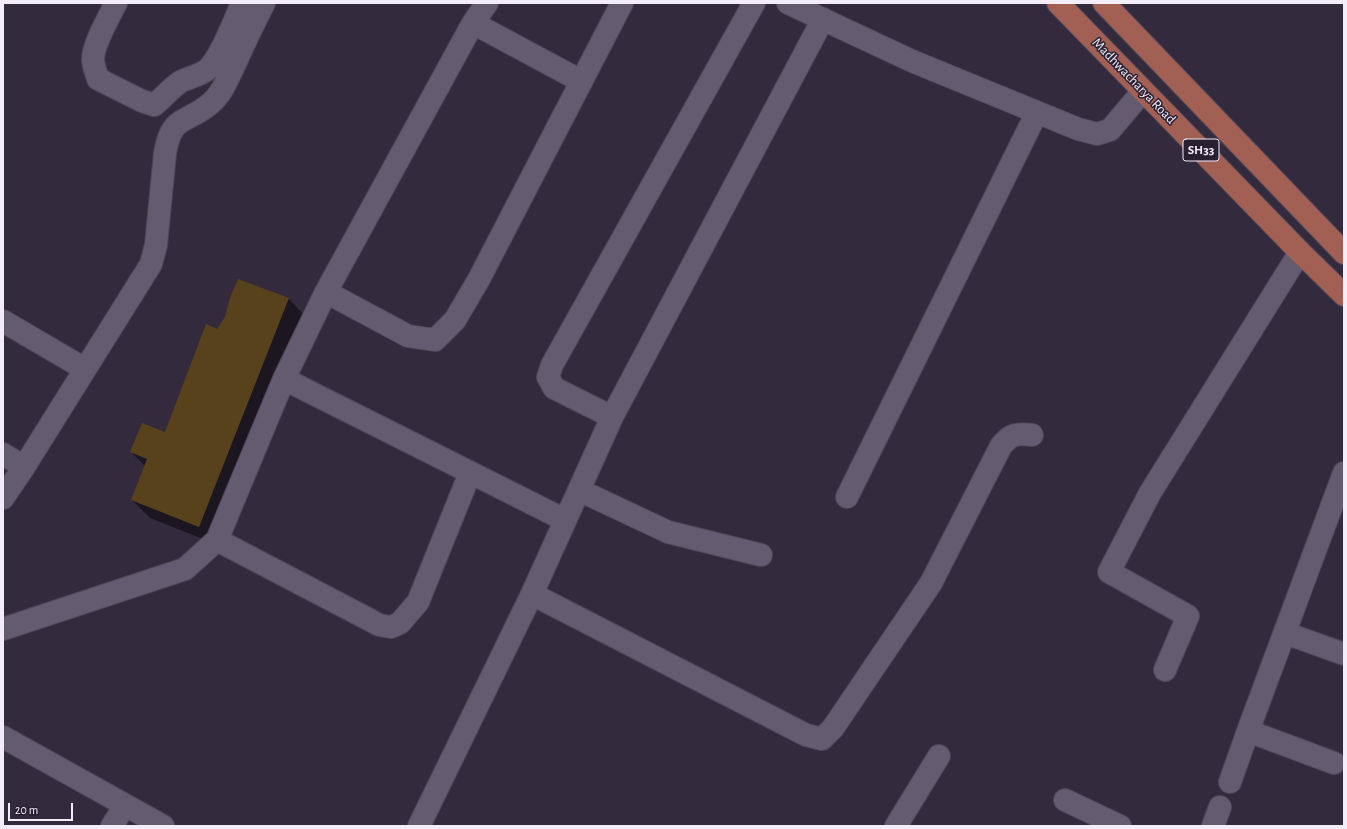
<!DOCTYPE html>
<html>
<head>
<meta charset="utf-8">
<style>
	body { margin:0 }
	#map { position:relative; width:1347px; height:829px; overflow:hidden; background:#332a3d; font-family:"Alegreya Sans",sans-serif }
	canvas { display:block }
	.frame { position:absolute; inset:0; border:4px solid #f3edfa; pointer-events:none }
	.scale { position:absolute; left:8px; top:803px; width:65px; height:18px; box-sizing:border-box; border:2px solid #f3edfa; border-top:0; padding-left:5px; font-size:12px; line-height:14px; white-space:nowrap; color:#f3edfa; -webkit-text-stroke:3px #292032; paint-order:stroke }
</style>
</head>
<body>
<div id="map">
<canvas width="1347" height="829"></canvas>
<div class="frame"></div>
<div class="scale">20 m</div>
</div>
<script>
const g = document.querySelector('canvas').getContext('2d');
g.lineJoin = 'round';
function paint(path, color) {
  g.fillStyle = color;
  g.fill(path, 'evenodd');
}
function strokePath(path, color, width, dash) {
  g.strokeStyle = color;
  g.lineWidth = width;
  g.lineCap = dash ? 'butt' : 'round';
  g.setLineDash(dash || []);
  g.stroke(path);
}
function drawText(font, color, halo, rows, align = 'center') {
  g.font = font + ' "Alegreya Sans",sans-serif';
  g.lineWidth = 3;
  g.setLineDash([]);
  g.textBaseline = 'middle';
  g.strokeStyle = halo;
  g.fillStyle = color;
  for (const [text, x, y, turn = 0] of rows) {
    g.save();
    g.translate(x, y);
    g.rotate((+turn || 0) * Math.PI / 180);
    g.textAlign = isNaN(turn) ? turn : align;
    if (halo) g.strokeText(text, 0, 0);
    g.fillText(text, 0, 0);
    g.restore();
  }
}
paint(new Path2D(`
	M239,280l50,19 18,19 -89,227 -68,-27 -18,-18 13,-34 -14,-14 34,-18 52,-104 9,-13z`), '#0007');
paint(new Path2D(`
	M238,279l51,19 -90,229 -68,-27 16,-41 -17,-7 12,-29 23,9 41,-108 11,5 8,-12 5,-19z`), '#58421c');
const minor = new Path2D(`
	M116,3c-7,14 -24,43 -23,58 1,6 3,12 5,18l44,22 12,4c9,-7 16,-16 26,-23 9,-5 20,-6 28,-13 12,-11 27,-49 34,-66
	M788,3l124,58 166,68 19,5 13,-4 33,-39
	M473,23l108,58
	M326,292l82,44 27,4 20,-20 24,-41 143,-276
	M3,321l82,48
	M284,379l281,141
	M612,417l-58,-29 -6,-11 4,-12 202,-362
	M3,454l21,13
	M579,490l89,42 93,23
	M847,497l190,-385
	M3,498l21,-31 127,-203 5,-19 9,-92c7,-40 21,-28 46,-50 12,-10 17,-26 24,-39 9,-21 19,-41 29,-61
	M217,540l153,80 9,5 12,2 9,-4 18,-21 52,-129
	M532,594l274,141 16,4 11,-11 98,-145 70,-137c10,-12 15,-13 31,-11
	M3,629l182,-60 32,-29 67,-161 42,-87 147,-269 14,-20
	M1285,633l59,21
	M1165,670l23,-54 -79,-44 41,-79 150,-241
	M1248,731l86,32
	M3,737l160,89
	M1230,782l18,-51 96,-258
	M1065,800l55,26
	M112,826l13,-21
	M419,826l113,-232 80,-177 211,-398
	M896,826l43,-70
	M1213,826l7,-19`);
const major = new Path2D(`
	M1058,3l242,249 44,43
	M1104,3l240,250`);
strokePath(minor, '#4e4757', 24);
strokePath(major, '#4e4757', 24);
strokePath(minor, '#655b70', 22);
strokePath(major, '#a25f53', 22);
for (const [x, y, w] of [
	[1201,150,36]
]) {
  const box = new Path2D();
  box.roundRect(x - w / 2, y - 11, w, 22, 3);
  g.fillStyle = '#292032';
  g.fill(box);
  strokePath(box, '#f3edfa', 1);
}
drawText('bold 13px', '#f3edfa', null, [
	["SH33",1201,150]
]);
drawText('14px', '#f3edfa', '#292032', [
	["Madhwacharya Road",1134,81,46]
]);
</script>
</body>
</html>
